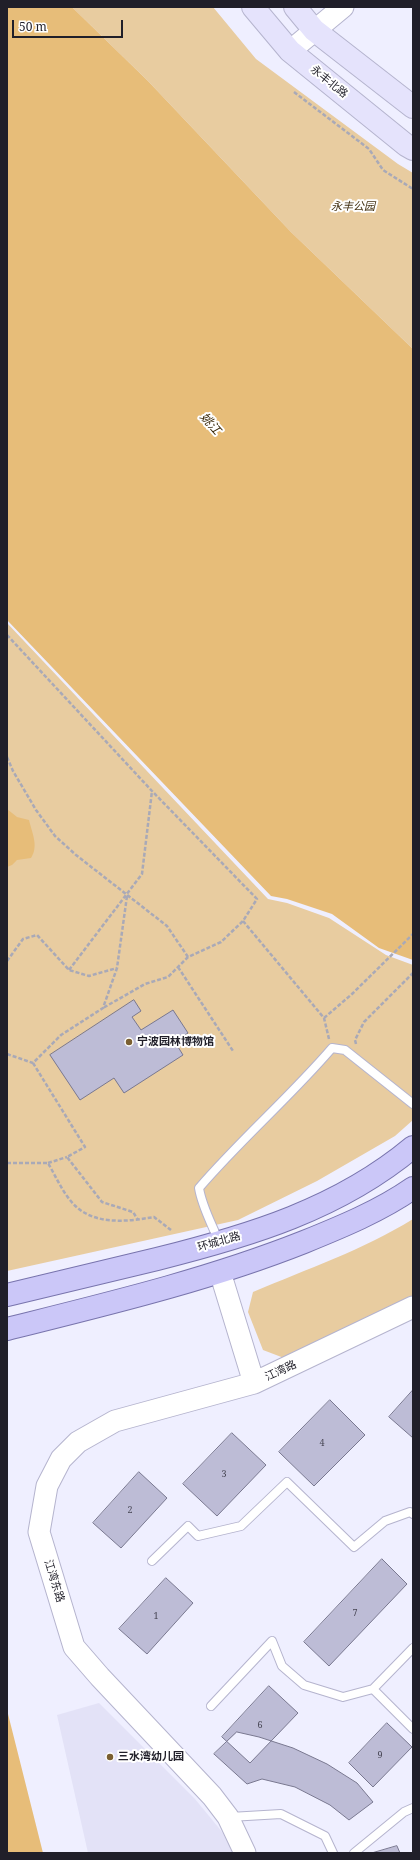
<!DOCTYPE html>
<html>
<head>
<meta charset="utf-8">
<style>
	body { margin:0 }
	#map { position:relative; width:420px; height:1860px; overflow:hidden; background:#efefff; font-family:"Noto Serif",serif }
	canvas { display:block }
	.frame { position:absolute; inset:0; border:8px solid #201f29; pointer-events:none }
	.scale { position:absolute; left:12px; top:20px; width:111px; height:18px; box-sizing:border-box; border:2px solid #201f29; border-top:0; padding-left:5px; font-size:12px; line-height:14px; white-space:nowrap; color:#201f29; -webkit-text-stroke:3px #fff; paint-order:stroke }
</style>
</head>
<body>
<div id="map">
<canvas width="420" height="1860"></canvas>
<div class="frame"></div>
<div class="scale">50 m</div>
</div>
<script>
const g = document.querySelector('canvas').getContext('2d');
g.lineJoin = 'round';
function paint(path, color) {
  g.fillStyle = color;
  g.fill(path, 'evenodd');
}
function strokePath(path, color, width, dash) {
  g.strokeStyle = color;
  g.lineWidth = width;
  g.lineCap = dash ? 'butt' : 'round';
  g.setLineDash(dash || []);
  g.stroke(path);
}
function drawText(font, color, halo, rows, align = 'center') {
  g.font = font + ' "Noto Serif","Noto Sans SC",serif';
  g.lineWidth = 4;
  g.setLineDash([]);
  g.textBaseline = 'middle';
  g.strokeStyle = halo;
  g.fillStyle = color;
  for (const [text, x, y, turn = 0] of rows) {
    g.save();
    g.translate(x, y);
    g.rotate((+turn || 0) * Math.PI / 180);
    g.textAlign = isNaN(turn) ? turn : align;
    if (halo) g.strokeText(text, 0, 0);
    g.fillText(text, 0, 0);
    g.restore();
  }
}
paint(new Path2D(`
	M99,1703l96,96 28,34 10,20h-145l-31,-138z`), '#e3e2f7');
paint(new Path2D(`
	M72,7h141l43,52 142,105 15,9v176l-122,-117 -143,-151z
	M7,623l261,276 19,4 42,15 57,37 27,10v155l-18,16 -78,45 -79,39 -231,51z
	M413,1219v77l-102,50 -27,12 -21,-8 -15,-38 5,-20c54,-23 110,-42 160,-73z`), '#e8cca0');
paint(new Path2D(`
	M7,7h65l76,74 143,151 122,117v611l-34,-12 -47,-34 -45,-15 -16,-3 -264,-276z
	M7,809l10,8 12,3c3,13 10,26 2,38l-14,2 -5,5 -5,2z
	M7,1710l34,135 2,8h-36z`), '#e7bd79');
const building = new Path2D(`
	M134,1000l7,11 -9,6 9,13 32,-20 15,23 -13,9 8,13 -59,38 -10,-15 -34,22 -30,-45z
	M413,1390v48l-24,-21z
	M330,1400l35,35 -51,51 -35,-34z
	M232,1433l34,32 -49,51 -34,-32z
	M139,1472l28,26 -46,50 -28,-25z
	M382,1559l25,25 -78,82 -25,-24z
	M166,1578l27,25 -46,51 -28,-25z
	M269,1686l29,27 -48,50 -28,-26z
	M387,1723l25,24 -39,40 -24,-24z
	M237,1732l22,5 34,11 34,16 30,19 16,19 -24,18 -19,-15 -35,-18 -33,-8 -15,5 -33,-30z
	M397,1846l3,7h-28z`);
paint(building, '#bdbcd6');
strokePath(building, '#797890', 1);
const service = new Path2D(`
	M219,1242c-7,-18 -17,-35 -20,-54 42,-49 91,-91 133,-140l13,2 68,54
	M152,1561l36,-35 10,10 43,-10 46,-44 67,65 31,-26 25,-9 3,2
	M413,1648l-40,41 40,40
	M211,1706l61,-65 10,25 22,19 39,12 30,-8
	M230,1817l51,-3 44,22 8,17
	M354,1853l50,-41 9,-4`);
const tertiary = new Path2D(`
	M290,51l53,-44
	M220,1272l34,111 159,-76
	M245,1853l-17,-36 -16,-21 -112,-119 -26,-30 -35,-115 8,-46 14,-27 17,-17 37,-21 139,-38`);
const secondary = new Path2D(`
	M253,7l37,44 116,94 7,4
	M295,7l19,23 99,77`);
const primary = new Path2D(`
	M7,1295c50,-12 100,-24 150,-36 92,-23 182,-50 256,-112
	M7,1329c100,-25 201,-49 297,-87 37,-15 76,-31 109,-54`);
strokePath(service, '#b5b4ce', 10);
strokePath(tertiary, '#b5b4ce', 23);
strokePath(secondary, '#b5b4ce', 24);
strokePath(primary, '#7874ad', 24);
strokePath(new Path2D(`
	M294,92l75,57 14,21 30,19
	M7,635l145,156 105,108 -14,22 -22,21 -33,15 -20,20 -23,7 -42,24
	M7,757l6,14 23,39 19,26 21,19 91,71 21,31
	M243,921l81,97 5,21
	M7,961l16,-22 14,-4 32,35 20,6 28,-8
	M178,967l55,84
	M69,970l73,-96 10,-83
	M324,1018l28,-24 61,-60
	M356,1044l-1,-4 9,-18 49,-49
	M7,1054l26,9 28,-28 42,-27 14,-40 10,-72
	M33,1063l52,84 -18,10 35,45 31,10 5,8
	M7,1163h41c7,12 13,26 22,37 20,26 55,22 84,17l17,13
	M48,1163l19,-6`), '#a9a9b7', 2.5, [4, 2]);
strokePath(service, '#fff', 8);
strokePath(tertiary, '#fff', 21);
strokePath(secondary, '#e5e3fc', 22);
strokePath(primary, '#cbc7f8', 22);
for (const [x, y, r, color] of [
	[129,1042,4,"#7a5f31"],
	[110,1757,4,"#7a5f31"]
]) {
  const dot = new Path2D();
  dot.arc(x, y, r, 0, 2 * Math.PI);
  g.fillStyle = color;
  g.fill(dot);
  strokePath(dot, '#fff', 1.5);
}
drawText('9px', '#474654', null, [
	["4",322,1443],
	["3",224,1474],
	["2",130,1510],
	["7",355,1613],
	["1",156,1616],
	["6",260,1725],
	["9",380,1755]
]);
drawText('11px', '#201f29', '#fff', [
	["永丰北路",329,82,39],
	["环城北路",219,1242,-16],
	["江湾路",281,1371,-25],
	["江湾东路",54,1581,73]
]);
drawText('italic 11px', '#443214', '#fff', [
	["永丰公园",353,207]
]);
drawText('bold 11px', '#201f29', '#fff', [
	["宁波园林博物馆",137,1042],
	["三水湾幼儿园",118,1757]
], 'left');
drawText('italic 12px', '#3a290a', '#fff', [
	["姚江",210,424,48]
]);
</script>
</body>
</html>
